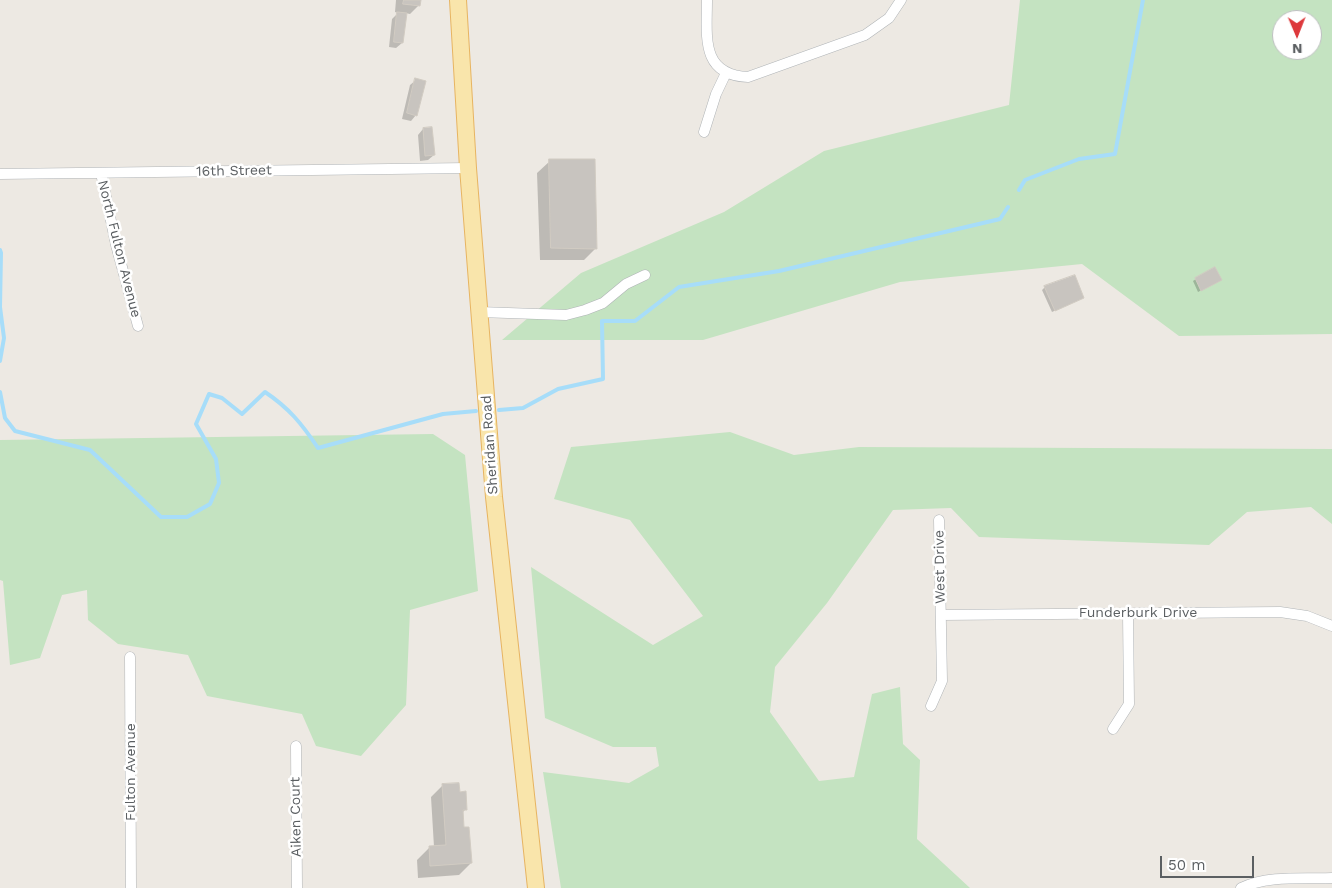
<!DOCTYPE html>
<html>
<head>
<meta charset="utf-8">
<style>
	body { margin:0 }
	#map { position:relative; width:1332px; height:888px; overflow:hidden; background:#ede9e3; font-family:"Work Sans",sans-serif }
	canvas { display:block }
	.north { position:absolute; left:1272px; top:10px; width:50px; height:50px; box-sizing:border-box; background:#fff; border:1px solid #bdbfc0; border-radius:50%; rotate:179deg; font-size:14px; font-weight:700; line-height:20px; text-align:center; color:#5b5f62 }
	.north::after { content:''; display:block; margin:auto; width:18px; height:22px; background:#dd393c; clip-path:polygon(50% 0,100% 100%,50% 72%,0 100%) }
	.scale { position:absolute; left:1160px; top:856px; width:94px; height:22px; box-sizing:border-box; border:2px solid #5b5f62; border-top:0; padding-left:6px; font-size:15px; line-height:18px; white-space:nowrap; color:#5b5f62; -webkit-text-stroke:4px #fff; paint-order:stroke }
</style>
</head>
<body>
<div id="map">
<canvas width="1332" height="888"></canvas>
<div class="north">N</div>
<div class="scale">50 m</div>
</div>
<script>
const g = document.querySelector('canvas').getContext('2d');
g.lineJoin = 'round';
function paint(path, color) {
  g.fillStyle = color;
  g.fill(path, 'evenodd');
}
function strokePath(path, color, width, dash) {
  g.strokeStyle = color;
  g.lineWidth = width;
  g.lineCap = dash ? 'butt' : 'round';
  g.setLineDash(dash || []);
  g.stroke(path);
}
function drawText(font, color, halo, rows, align = 'center') {
  g.font = font + ' "Work Sans",sans-serif';
  g.lineWidth = 5;
  g.setLineDash([]);
  g.textBaseline = 'middle';
  g.strokeStyle = halo;
  g.fillStyle = color;
  for (const [text, x, y, turn = 0] of rows) {
    g.save();
    g.translate(x, y);
    g.rotate((+turn || 0) * Math.PI / 180);
    g.textAlign = isNaN(turn) ? turn : align;
    if (halo) g.strokeText(text, 0, 0);
    g.fillText(text, 0, 0);
    g.restore();
  }
}
paint(new Path2D(`
	M1020,0h312v334l-153,2 -97,-72 -182,18 -197,58h-201l79,-67 143,-61 100,-61 185,-46zM1282,20h30v30h-30z
	M730,432l64,23 65,-8 473,2v75l-21,-17 -64,5 -38,33 -230,-8 -28,-29 -58,2 -66,93 -52,64 -5,45 49,69 35,-4 18,-83 28,-7 3,57 17,16 -3,79 53,49h-409l-18,-116 86,11 30,-17 -3,-19h-43l-68,-29 -14,-151 122,78 50,-29 -73,-96 -76,-21 17,-52z
	M433,434l32,21 13,136 -68,19 -4,95 -45,51 -45,-10 -14,-32 -95,-18 -19,-41 -70,-11 -30,-24 -1,-30 -25,5 -22,63 -30,7 -7,-84 -3,-1v-140z`), '#c4e3c1');
paint(new Path2D(`
	M396,0h24l-1,5 -9,9 -5,-1 -3,30 -6,5 -7,-1 3,-28 6,-6 -3,-1z
	M416,80v35l-5,6 -9,-2 8,-34z
	M423,129l11,26 -6,5 -8,1 -2,-26z
	M550,161l46,87 -12,12h-44l-3,-87z
	M1196,279l25,1 -23,12 -5,-11z
	M1045,287l37,11 -30,14 -10,-22z
	M443,785l16,8 7,16 -4,4 1,16 8,34 -12,12 -41,3 -1,-18 12,-12 5,-1 -3,-50z`), '#0003');
strokePath(new Path2D(`
	M1019,190l6,-10 54,-21 36,-5 28,-154
	M0,250l1,3 -1,54 4,31 -4,23
	M0,392l5,26 10,13 75,19 71,67h26l23,-13 9,-21 -3,-24 -20,-35 13,-30 13,4 20,16 23,-22c24,16 37,32 53,56l125,-34 33,-3
	M499,410l24,-2 35,-19 45,-10 -1,-58h33l44,-34 100,-16 221,-52 8,-12`), '#a7ddf9', 4);
const building = new Path2D(`
	M404,0h17l-1,6 -17,-2z
	M397,12l10,1 -4,30 -9,-1z
	M415,78l11,3 -9,35 -10,-3z
	M432,127l3,28 -10,1 -2,-28z
	M549,159h46l2,90 -46,-1z
	M1215,267l7,13 -21,11 -6,-13z
	M1075,275l9,23 -29,13 -11,-25z
	M459,783l1,9 6,-1 1,19h-4l1,17h5l3,36 -42,3 -1,-20 17,-1 -4,-61z`);
paint(building, '#c8c4bf');
strokePath(building, '#d1cbc2', 1);
const street = new Path2D(`
	M707,0c0,36 -7,75 41,77l117,-42 24,-17 12,-18
	M704,132l12,-38 10,-21
	M101,173l15,72 22,81
	M0,174l468,-6
	M479,312l87,3 19,-5 18,-7 23,-19 19,-9
	M941,615l339,-3 27,4 25,10
	M130,657l1,231
	M931,706l11,-25 -3,-161
	M1113,729l16,-25 -1,-91
	M296,746l1,142
	M1241,888c28,-13 61,-9 91,-10`);
const primary = new Path2D(`
	M458,0l10,168 26,329 42,391`);
strokePath(street, '#b0b4b7', 11);
strokePath(primary, '#e7b461', 18);
strokePath(street, '#fff', 10);
strokePath(primary, '#f9e5ab', 16);
drawText('14px', '#5b5f62', '#fff', [
	["16th Street",234,171,-1],
	["North Fulton Avenue",119,249,76],
	["Sheridan Road",490,445,-94],
	["West Drive",940,567,-91],
	["Funderburk Drive",1138,613],
	["Fulton Avenue",131,772,-90],
	["Aiken Court",296,817,-91]
]);
</script>
</body>
</html>
